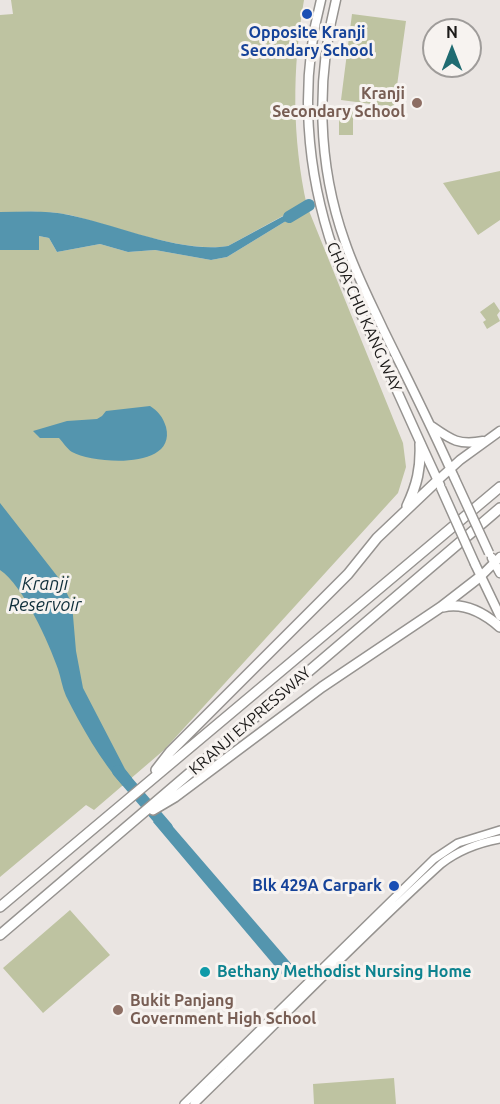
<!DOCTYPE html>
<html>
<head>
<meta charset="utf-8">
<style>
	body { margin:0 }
	#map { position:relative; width:500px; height:1104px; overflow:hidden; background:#eae5e2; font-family:Ubuntu,sans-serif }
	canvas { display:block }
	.north { position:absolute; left:422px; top:18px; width:60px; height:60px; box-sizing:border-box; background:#f7f3f0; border:2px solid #9f9c9a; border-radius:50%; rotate:0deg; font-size:16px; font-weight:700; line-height:24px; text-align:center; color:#1b1a19 }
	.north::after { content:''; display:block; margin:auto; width:21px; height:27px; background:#1f6b71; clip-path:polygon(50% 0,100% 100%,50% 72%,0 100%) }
</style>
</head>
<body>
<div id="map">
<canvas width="500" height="1104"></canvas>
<div class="north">N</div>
</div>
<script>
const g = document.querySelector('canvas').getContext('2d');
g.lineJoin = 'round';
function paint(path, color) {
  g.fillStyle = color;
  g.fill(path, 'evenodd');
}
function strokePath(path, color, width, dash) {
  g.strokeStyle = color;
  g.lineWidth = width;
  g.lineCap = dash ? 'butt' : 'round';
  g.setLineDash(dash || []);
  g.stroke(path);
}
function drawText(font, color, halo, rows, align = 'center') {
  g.font = font + ' Ubuntu,sans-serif';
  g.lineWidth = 6;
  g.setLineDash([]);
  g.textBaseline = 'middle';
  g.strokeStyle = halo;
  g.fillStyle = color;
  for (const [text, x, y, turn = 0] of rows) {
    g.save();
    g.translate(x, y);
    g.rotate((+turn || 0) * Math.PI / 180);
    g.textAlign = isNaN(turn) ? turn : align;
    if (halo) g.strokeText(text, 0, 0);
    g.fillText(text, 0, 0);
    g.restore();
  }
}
paint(new Path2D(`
	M11,0h293c-12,69 -12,138 3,206l96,237 3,24 -8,26 -234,257 -70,60 -8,-5 -86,72v-627h39v-14l10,2 8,14 43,-8 28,8 27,-2 56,10 16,-3 77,-47 -3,-4 -73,40c-43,7 -112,-19 -154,-30 -24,-6 -50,-4 -74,-4v-197l13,-1z
	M352,14l54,7 -12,86 -53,-7z
	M339,107h14v28h-14z
	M500,171v49l-22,15 -35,-52z
	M494,302l6,9 -3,4 3,6 -13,8 -4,-7 3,-2 -6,-8z
	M70,910l40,45 -67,58 -40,-45z
	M394,1078l2,26h-82l-1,-20z`), '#bec3a1');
paint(new Path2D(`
	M302,206l2,4 -77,47 -16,3 -56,-10 -27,2 -28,-8 -43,8 -8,-14 -10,-2v14h-39v-38c23,0 47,-2 69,3 46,9 113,39 159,31z
	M150,406c8,5 13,11 16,21 11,43 -72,37 -94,25 -5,-3 -9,-10 -13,-14h-19l-7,-7 34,-10 30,-2 5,-3 4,-5z
	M0,503l61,78 11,23 4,47 7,37 42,81 7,9 -9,8c-22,-25 -42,-60 -57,-90 -4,-9 -5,-18 -8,-27 -9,-26 -35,-84 -58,-99z
	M162,814l132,153 -10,10 -131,-155z`), '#5495ae');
strokePath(new Path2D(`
	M289,217l20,-12
	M118,771l49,57`), '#5495ae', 12);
const minor = new Path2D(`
	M184,1104l250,-245 24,-16 42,-13
	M194,1104c83,-80 162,-163 247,-240 18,-14 37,-21 59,-25`);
const major = new Path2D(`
	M321,0c-22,83 -15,171 13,252 12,35 30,67 45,100 21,44 40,89 61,133
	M336,0c-20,79 -19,164 9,242 10,30 25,59 38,87 24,49 49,98 71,148
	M430,425c20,14 28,21 53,16
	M437,481l23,-21 40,-29
	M492,558l8,15
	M475,564l25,52
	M481,576l19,-19`);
const highway = new Path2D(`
	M407,506c10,-21 14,-38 13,-62
	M443,607c22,-5 41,6 57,20
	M156,770l14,-18 178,-178 29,-36 60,-57
	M153,810l22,-13 147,-110 119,-80 40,-31
	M0,907l500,-420
	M0,935l500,-427`);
strokePath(minor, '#969390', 10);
strokePath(major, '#969390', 11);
strokePath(highway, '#969390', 12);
strokePath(minor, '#fff', 7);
strokePath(major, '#fff', 8);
strokePath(highway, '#fff', 9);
const majorBridge = new Path2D(`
	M454,477l35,76
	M441,488l34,76`);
strokePath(majorBridge, '#969390', 11, []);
strokePath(majorBridge, '#fff', 8);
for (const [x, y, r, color] of [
	[307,14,6,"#1a4fb4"],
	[417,103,6,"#8d6e63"],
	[394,886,6,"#1a4fb4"],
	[205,972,6,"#0f9aa8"],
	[118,1010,6,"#8d6e63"]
]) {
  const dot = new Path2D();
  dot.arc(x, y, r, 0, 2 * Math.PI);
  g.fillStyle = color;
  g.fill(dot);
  strokePath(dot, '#f7f3f0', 2);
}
drawText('bold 16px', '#164399', '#f7f3f0', [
	["Opposite Kranji",307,33],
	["Secondary School",307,51],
	["Blk 429A Carpark",382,886,"right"]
]);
drawText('bold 16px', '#785e54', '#f7f3f0', [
	["Kranji",405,94],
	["Secondary School",405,112],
	["Bukit Panjang",130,1001,"left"],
	["Government High School",130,1019,"left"]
], 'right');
drawText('16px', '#1b1a19', '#f7f3f0', [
	["CHOA CHU KANG WAY",364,317,66],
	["KRANJI EXPRESSWAY",250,721,-41]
]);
drawText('bold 16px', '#0d838f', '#f7f3f0', [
	["Bethany Methodist Nursing Home",217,972]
], 'left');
drawText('italic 18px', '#0f2f3b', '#f7f3f0', [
	["Kranji",45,584],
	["Reservoir",45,605]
]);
</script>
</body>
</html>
